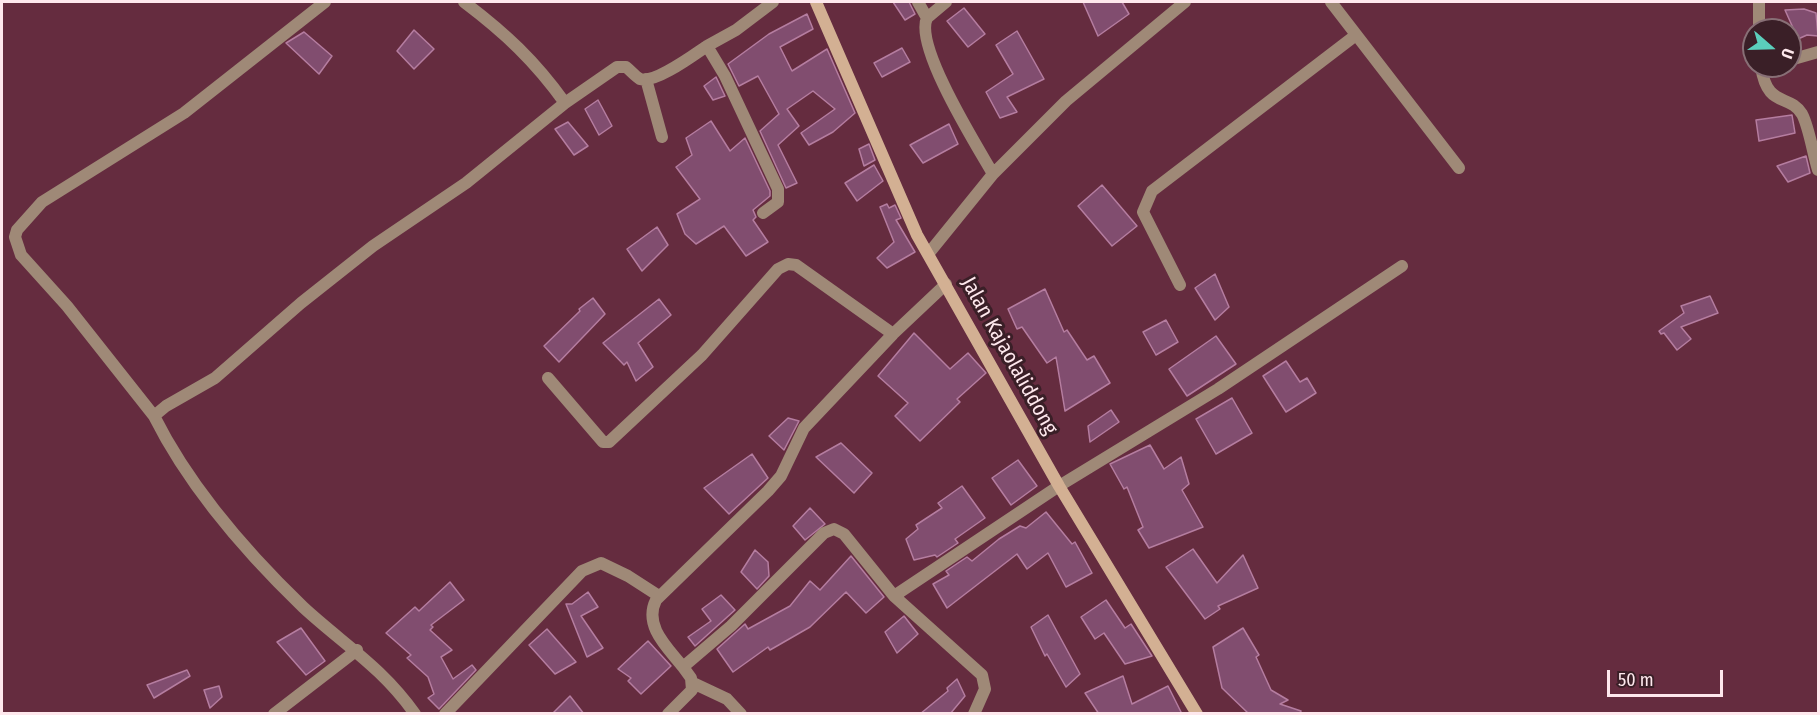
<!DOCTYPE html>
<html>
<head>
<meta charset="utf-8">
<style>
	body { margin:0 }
	#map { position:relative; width:1820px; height:715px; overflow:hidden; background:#652c3f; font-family:"Fira Sans Condensed",sans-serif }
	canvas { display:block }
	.frame { position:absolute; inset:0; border:3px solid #fee8ed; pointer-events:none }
	.north { position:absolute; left:1742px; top:18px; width:60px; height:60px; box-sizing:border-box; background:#3a1f27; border:2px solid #886f76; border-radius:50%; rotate:110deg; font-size:16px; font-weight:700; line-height:24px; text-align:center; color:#fee8ed }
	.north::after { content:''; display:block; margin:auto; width:21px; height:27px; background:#5bcebb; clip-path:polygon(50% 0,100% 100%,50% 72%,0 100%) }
	.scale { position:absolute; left:1607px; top:670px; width:116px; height:27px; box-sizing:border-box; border:3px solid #fee8ed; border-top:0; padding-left:8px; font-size:18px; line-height:21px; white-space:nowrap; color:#fee8ed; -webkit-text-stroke:4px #3a1f27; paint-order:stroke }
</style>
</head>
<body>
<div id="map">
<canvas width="1820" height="715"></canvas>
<div class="frame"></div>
<div class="north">U</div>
<div class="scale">50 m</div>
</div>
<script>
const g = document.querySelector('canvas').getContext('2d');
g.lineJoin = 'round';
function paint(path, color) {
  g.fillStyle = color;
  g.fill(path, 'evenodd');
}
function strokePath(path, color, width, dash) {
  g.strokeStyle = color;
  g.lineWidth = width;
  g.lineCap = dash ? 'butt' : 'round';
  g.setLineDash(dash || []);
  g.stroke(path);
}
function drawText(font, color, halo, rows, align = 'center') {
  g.font = font + ' "Fira Sans Condensed",sans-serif';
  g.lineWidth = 6;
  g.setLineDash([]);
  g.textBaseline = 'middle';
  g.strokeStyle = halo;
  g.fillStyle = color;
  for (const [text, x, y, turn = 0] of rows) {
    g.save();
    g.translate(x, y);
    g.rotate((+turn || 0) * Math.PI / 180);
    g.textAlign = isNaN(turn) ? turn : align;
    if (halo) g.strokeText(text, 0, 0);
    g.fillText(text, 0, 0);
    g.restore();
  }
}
const building = new Path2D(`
	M893,2h16l6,12 -10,6z
	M1083,2h39l7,12 -31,22z
	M964,8l21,26 -17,13 -21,-26z
	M1804,9l12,4 2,23 -11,-1 -9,4 -13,-29z
	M807,14l6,15 -33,18 12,24 35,-22 28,64 -22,19 -24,13 -8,-12 34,-24 -22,-18 -26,18 12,17 -21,19 19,38 -11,5 -26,-57 19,-17 -21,-38 -19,10 -11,-22 41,-30z
	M414,30l20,19 -20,20 -17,-18z
	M1017,31l27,48 -37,18 10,15 -17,6 -14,-26 27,-18 -17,-29z
	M304,32l28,24 -13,18 -33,-31z
	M902,48l8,14 -28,15 -8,-14z
	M716,77l9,19 -12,4 -9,-14z
	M598,100l14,26 -13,9 -14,-26z
	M1792,115l3,18 -36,8 -3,-21z
	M711,121l19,30 15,-13 25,53v5l-17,14 3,7 -3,3 15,22 -22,14 -22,-30 -28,18 -11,-10 -8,-20 23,-15 -24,-32 16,-12 -6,-17z
	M568,122l20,24 -14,9 -19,-26z
	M949,124l9,20 -35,19 -13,-18z
	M869,144l6,16 -11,6 -5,-17z
	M1806,156l4,17 -22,9 -11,-16z
	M874,165l9,16 -26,20 -12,-18z
	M1102,185l35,41 -25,20 -34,-40z
	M887,204l2,4 6,-3 6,13 -5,2 19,32 -28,16 -10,-10 17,-16 -14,-35z
	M657,227l11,18 -26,26 -15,-22z
	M1215,274l14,33 -14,13 -20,-32z
	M1045,289l19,43 3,-2 20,30 7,-4 16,27 -45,28 -9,-54 -9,6 -25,-36 -5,2 -9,-20z
	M1710,296l8,17 -37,14 10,12 -14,11 -13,-17 -3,1 -2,-3 25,-18 -3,-7z
	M593,298l12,16 -46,48 -15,-16 36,-35 -1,-2z
	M659,299l12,16 -33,28 15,24 -17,14 -9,-19 -3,3 -21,-22z
	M1166,320l12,22 -22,13 -13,-23z
	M914,333l36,36 18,-16 18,20 -29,26 3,3 -40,39 -25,-25 13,-13 -30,-27z
	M1216,336l20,28 -49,32 -18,-27z
	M1286,361l14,21 7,-4 9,15 -30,19 -23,-36z
	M1232,398l20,35 -36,21 -20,-35z
	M1111,410l8,12 -29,20 -2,-16z
	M788,418l11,3 -15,29 -15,-14z
	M841,443l31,30 -18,20 -38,-36z
	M1150,445l14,24 17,-12 8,27 -7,6 21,37 -54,21 -11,-18 5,-3 -16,-40 -3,2 -14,-25z
	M752,454l16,24 -39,36 -25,-26z
	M1018,460l19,26 -26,19 -19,-27z
	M962,486l23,32 -30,21 3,4 -21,14 -2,-2 -21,5 -8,-21 12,-10 -2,-4 26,-17 -4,-5z
	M810,508l15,16 -20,16 -12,-14z
	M1046,512l26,32 3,-2 17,31 -26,14 -18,-34 -21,16 -10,-15 -70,54 -14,-24 16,-9 -3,-4 21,-14 5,4 27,-22 21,-13 6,2z
	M1193,549l24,34 26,-28 15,33 -40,18 2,3 -15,10 -39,-52z
	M755,550l13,12 1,14 -12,13 -16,-17z
	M851,556l33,41 -18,16 -20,-21 -36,35 -40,23 -2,-3 -35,25 -16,-23 28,-25 3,5 42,-23 20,-25 10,9z
	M450,582l14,18 -33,25 2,2 -3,3 22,20 -11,7 12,22 19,-14 4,5 -37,39 -11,-11 6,-4 -6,-17 -21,-19 4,-3 -25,-22 29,-26 4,4z
	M588,592l10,15 -17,9 22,32 -16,9 -21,-53h6z
	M721,595l14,15 -40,36 -7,-9 23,-16 -9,-12z
	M1106,600l19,28 6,-4 21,32 -27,8 -21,-31 -9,6 -14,-22z
	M1048,615l32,59 -14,13 -19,-33 -2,2 -14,-29z
	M904,616l14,18 -21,19 -12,-21z
	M301,628l24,33 -19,14 -29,-33z
	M1243,628l16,27 -3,2 15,33 17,10 -8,4 21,7 -1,3h-51l-27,-26 -9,-41z
	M547,629l29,33 -21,12 -26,-29z
	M648,641l23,25 -30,28 -13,-13 3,-3 -13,-9z
	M187,670l3,6 -36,22 -7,-13z
	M1123,676l9,28 36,-18 14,28h-83l-14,-21z
	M957,679l8,17 -15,18h-30l28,-23 -1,-3z
	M219,686l3,11 -12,11 -6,-18z
	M570,696l14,18h-32z`);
paint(building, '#814d6f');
strokePath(building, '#b57da0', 1.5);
strokePath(new Path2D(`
	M464,2c41,31 71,59 101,101
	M918,2l9,16
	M946,2l-19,16c-13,28 50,128 66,156
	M1331,2l128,166
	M1759,30v-28
	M1790,60l28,-8
	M1761,66c6,43 28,27 41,48 7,13 11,40 16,56
	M646,79l16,58
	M763,213l15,-11v-13l-53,-113 -18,-30 29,-16 37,-28
	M929,253l64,-79 73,-73 119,-99
	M1180,285l-37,-73 9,-21 204,-156
	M548,378l55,64h6l93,-87 76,-86 10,-5 8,1 97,69
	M154,416l-87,-110 -46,-51 -6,-18 2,-7 25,-28 142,-89 141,-111
	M894,596l165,-110 159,-97 184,-123
	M683,667c-15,-19 -40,-41 -27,-67l112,-109 13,-15 23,-48 89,-94 53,-50
	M693,683l34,16 14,15
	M274,714l83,-64
	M415,714c-33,-47 -72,-70 -112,-107 -56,-54 -114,-121 -149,-191l12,-10 49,-28 86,-75 72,-57 93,-63 99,-80 52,-36h9c4,3 9,9 14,12 15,5 55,-25 67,-33
	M445,714l137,-143 19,-8 27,13 31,20
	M668,714l24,-24 -1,-12 -8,-11 48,-41 93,-93 10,-4 10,5 50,62 88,79 3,14 -11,25`), '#9f8977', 12);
strokePath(new Path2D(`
	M816,2l101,233 142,251 138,228`), '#d3b093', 12);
drawText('21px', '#fee8ed', '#3a1f27', [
	["Jalan Kajaolaliddong",1009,356,61]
]);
</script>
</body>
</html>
